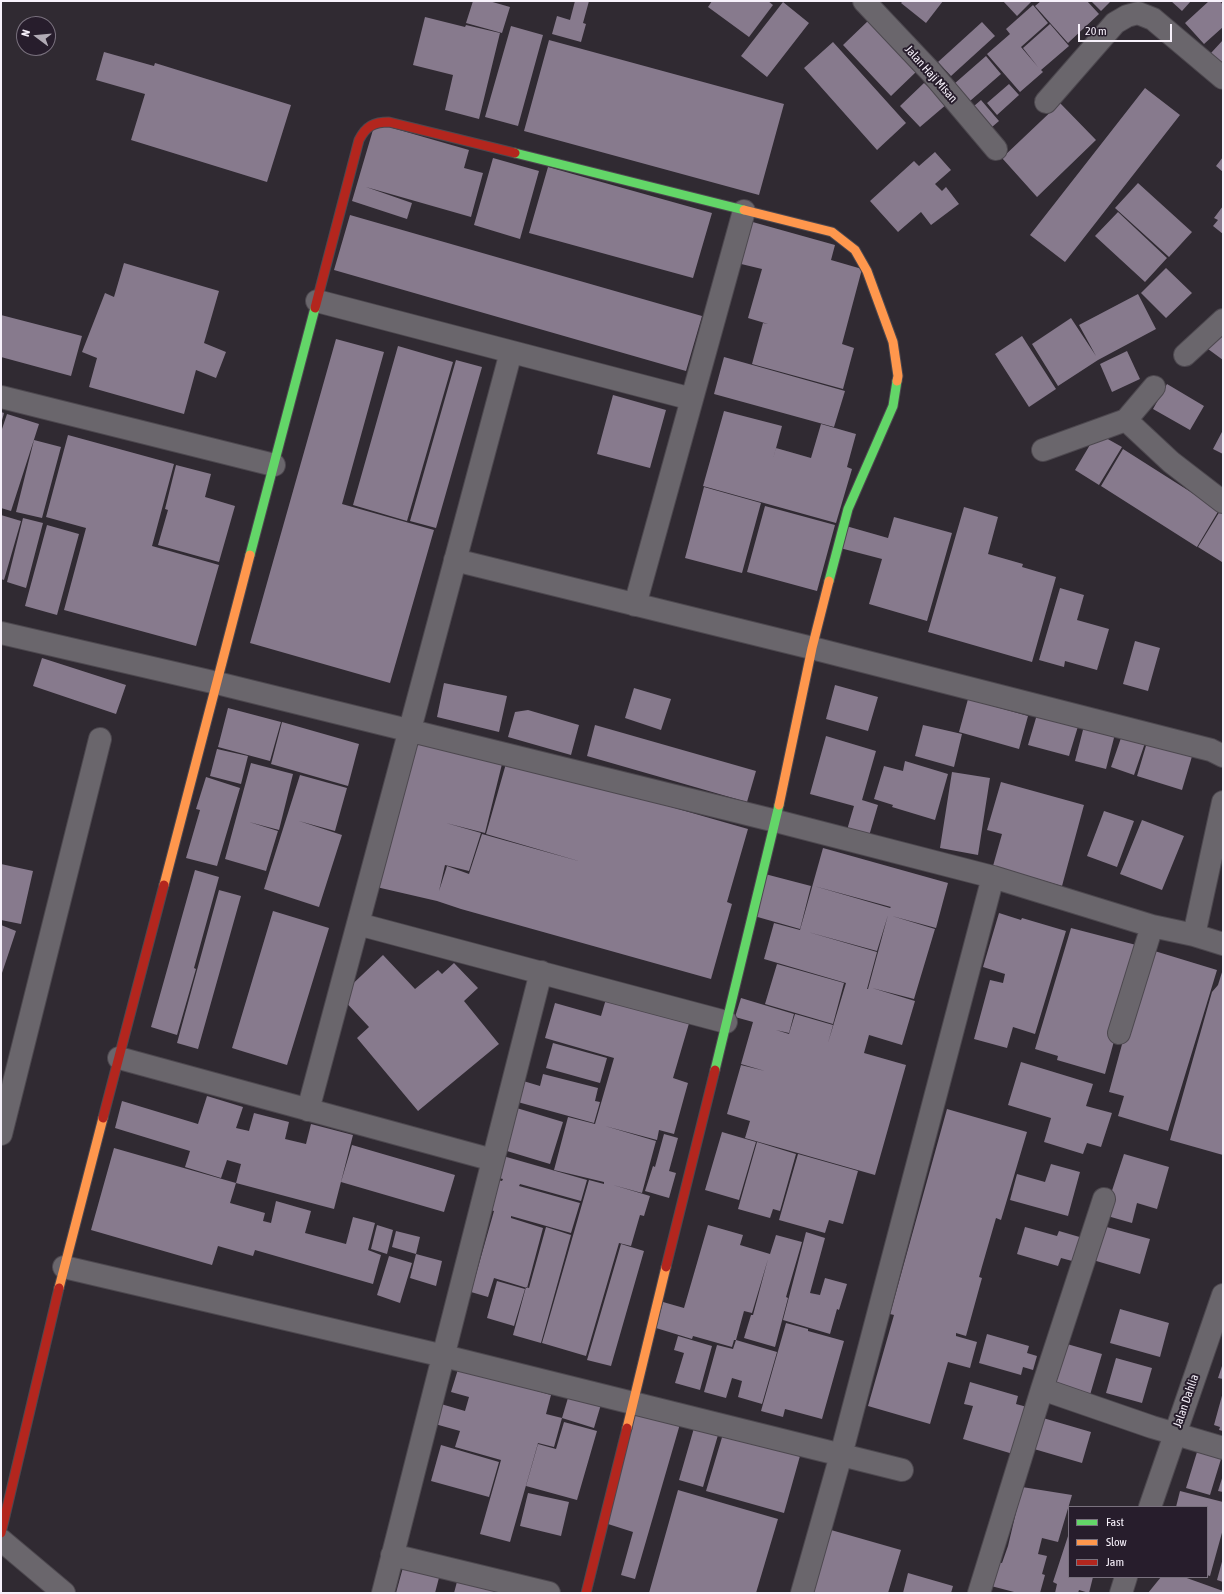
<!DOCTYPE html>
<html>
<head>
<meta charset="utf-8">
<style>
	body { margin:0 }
	#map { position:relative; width:1224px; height:1594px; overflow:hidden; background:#302a32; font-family:"Asap Condensed",sans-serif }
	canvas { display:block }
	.frame { position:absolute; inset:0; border:2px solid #f7f1fb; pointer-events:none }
	.legend { position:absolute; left:1068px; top:1506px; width:140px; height:72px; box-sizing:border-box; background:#271d2c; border:1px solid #7a727f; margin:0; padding:5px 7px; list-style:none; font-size:12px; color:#f7f1fb }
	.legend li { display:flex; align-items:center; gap:8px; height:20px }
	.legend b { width:20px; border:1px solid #7a727f }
	.north { position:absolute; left:16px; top:16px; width:40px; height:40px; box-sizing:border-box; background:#271d2c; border:1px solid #7a727f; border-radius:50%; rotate:286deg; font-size:11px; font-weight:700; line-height:16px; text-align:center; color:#f7f1fb }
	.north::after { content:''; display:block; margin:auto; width:14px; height:18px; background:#b1abb5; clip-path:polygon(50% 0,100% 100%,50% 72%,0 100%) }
	.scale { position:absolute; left:1078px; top:24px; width:94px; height:18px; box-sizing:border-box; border:2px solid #f7f1fb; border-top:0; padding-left:5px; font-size:12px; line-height:14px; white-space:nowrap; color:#f7f1fb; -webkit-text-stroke:3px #271d2c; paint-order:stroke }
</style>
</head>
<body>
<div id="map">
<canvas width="1224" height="1594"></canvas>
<div class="frame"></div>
<ul class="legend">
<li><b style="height:5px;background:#63d668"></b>Fast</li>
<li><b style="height:5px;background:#ff974d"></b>Slow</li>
<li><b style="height:5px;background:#b3261e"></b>Jam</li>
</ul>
<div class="north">N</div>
<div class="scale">20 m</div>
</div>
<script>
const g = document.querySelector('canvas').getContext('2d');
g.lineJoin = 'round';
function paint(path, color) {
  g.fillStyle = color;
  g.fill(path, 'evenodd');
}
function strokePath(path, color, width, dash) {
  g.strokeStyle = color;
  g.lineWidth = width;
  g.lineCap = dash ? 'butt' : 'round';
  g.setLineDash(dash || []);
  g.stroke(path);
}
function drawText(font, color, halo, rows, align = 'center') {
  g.font = font + ' "Asap Condensed",sans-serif';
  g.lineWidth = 4;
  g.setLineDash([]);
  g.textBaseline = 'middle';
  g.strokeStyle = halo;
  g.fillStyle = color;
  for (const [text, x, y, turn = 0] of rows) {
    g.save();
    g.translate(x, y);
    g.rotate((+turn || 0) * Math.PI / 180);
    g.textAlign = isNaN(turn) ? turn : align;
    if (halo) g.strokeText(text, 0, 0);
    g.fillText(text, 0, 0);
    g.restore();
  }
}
paint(new Path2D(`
	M473,1h16l21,6 -8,26 -36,-10z
	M575,1h14l-6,22 3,1 -5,18 -29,-8 5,-18 13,4z
	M712,1h56l5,4 -24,32 -41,-30z
	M903,1h40l-17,22 -25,-20z
	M1003,1h29l-15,15z
	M1041,1h46l12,13 -31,29 -33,-37z
	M1091,1h20l-10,10z
	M1171,1h20l-9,10z
	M1209,1h11l3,4v22l-19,17 -19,-21z
	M783,2l26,21 -42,54 -26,-21z
	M1033,5l15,18 -27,24 17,20 -15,-19 27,-24 19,22 -28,24 2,2 -23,20 -33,-38 23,-20 -4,-5z
	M425,17l40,10 1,-2 34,8 -21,86 -34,-9 8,-35 -40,-10z
	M869,20l48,51 -26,25 -48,-51z
	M982,22l13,14 -44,40 -13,-14z
	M511,26l32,9 -25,91 -33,-9z
	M549,40l235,64 -25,91 -235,-64z
	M1223,40v25l-12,-12z
	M833,42l73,81 -29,27 -73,-82z
	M104,52l50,14 1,-3 136,42 -24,77 -136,-42 14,-46 -49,-14z
	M986,56l15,18 -31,27 -16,-17z
	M924,83l23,21 -27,23 -20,-21z
	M1009,84l10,11 -22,20 -10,-12z
	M1145,88l35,27 -115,147 -35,-27z
	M981,100l18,21 -14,12 -18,-21z
	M1060,103l36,37 -59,57 -35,-39z
	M375,123l94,27 -5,18 19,5 -12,44 -105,-30 46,16 -5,16 -55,-18z
	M935,152l16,18 -16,14 7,7 4,-4 13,17 -28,21 -10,-13 -23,20 -28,-31 44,-40 5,5z
	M1223,157v15l-7,-6z
	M493,158l46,13 -19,68 -46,-14z
	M548,167l164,46 -19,65 -164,-45z
	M1138,183l54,49 -23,25 -54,-49z
	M1223,206v28l-10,-8 5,-6 -4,-2z
	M1118,212l49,46 -22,24 -50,-46z
	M350,215l352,101 -16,55 -352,-101z
	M749,221l86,24 -4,15 31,9 -20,75 12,4 -11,41 -91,-25 11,-41 5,1 -20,-6 14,-49 -25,-6z
	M124,263l95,28 -15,52 22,9 -10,26 -20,-8 -12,44 -95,-27 8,-29 -15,-6 23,-59 9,4z
	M1166,268l26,25 -26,25 -25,-25z
	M1138,294l18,35 -58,31 -40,26 -26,-42 39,-26 25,38 -17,-31z
	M1,315l81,21 -11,40 -70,-19z
	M1223,328v32l-15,-11z
	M1022,336l34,53 -27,18 -34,-53z
	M336,339l48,13 -42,152 92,26 -44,153 -140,-40z
	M398,346l55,16 -46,159 -54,-16z
	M1127,351l13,28 -28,13 -12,-28z
	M724,357l121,34 -11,36 -120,-33z
	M456,360l26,7 -46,161 -26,-7z
	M1167,384l37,22 -14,24 -37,-21z
	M613,395l53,15 -16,58 -53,-14z
	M724,411l58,15 -10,37 4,-15 35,10 10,-34 35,10 -9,33 5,2 -16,54 -133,-37z
	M1,412l3,1 -3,11z
	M7,414l32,10 -28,87 -10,-3v-76z
	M1223,430v24l-10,-5z
	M1097,433l25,14 -23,38 -24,-15z
	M68,435l106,29 -22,82 67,19 -23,81 -132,-36 22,-82 -40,-11z
	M34,440l27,7 -19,71 -26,-6z
	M1123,449l96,61 -22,37 -96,-61z
	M176,465l35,9 -6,23 30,9 -16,56 -61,-17 10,-35 -3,-1z
	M704,487l57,16 -19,70 -57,-15z
	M765,506l70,19 -18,66 -70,-19z
	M964,507l34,10 -10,37 35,10 -1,3 34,10 -24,85 -104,-30z
	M1220,511l3,1 -1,50 -24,-15z
	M1,515l20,6 -17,59 -3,-1z
	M894,517l58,16 -25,88 -58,-17 13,-45 -42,-11 6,-22 42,12z
	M23,518l20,5 -17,65 -19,-6z
	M47,525l32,9 -22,81 -32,-9z
	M1060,588l24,7 -7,25 32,9 -12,41 -32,-9 -1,6 -25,-7z
	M1135,641l25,7 -12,43 -25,-7z
	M42,658l84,27 -10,29 -83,-28z
	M444,683l63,13 -8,36 -62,-15z
	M835,685l43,12 -10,34 -42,-12z
	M634,688l37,11 -10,31 -36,-12z
	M968,699l60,17 -9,33 -60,-17z
	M228,708l53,14 -11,39 -52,-14z
	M528,710l51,15 -8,30 -63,-18 7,-25z
	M1038,711l41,12 -10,33 -41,-11z
	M282,722l77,22 -11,42 -77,-22z
	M1085,722l31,8 -10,39 -31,-8z
	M595,725l161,46 -9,31 -160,-46z
	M923,725l39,9 -8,33 -39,-11z
	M1123,732l23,8 -12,35 -23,-8z
	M826,736l50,15 -14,49 16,5 -9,31 -22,-6 7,-24 -44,-12z
	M412,737l91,23 -18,73 -39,-10 35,10 -12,38 -24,-6 -6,26 8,-25 22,8 13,-40 100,28 -96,-28 21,-74 241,69 -21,73 5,2 -21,75 -250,-70 -24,-8 -65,-15z
	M1148,739l45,14 -11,37 -45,-14z
	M217,749l31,7 -7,28 -31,-8z
	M905,761l43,13 -13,46 -43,-13 1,-2 -19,-6 10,-33 19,5z
	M251,763l42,11 -14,56 -30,-8 29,9 -12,40 -41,-12z
	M952,772l38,6 -12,77 -38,-7z
	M300,775l47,13 -12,43 -36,-10 43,14 -23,72 -55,-18z
	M206,777l34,11 -23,78 -31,-8 14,-48 -4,-1z
	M1001,782l83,23 -22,81 -69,-20 9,-32 -15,-4z
	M1104,811l30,10 -17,46 -30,-11z
	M1142,820l42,16 -22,54 -42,-16z
	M823,848l125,35 -12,45 -44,-12 43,13 -21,70 -42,-11 43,13 -13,44 -33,-10 -5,18 42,12 -31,110 -130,-37 5,-17 -23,-7 14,-49 24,6 -24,-7 12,-42 -18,-5 6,-19 53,16 -5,19 -13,-3 13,4 6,-20 38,11 -5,18 18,-60 -82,-24 10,-36 26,7zM814,886l77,21 -1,1zM888,915l-20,74h-1l10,-37 -69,-20 69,19z
	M1,864l32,7 -12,53 -20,-4z
	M195,870l24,7 -25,91 2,1 -19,66 -26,-8z
	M765,874l46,12 -11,43 -46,-13z
	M219,890l22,6 -43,153 -21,-6z
	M273,911l56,17 -42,137 -55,-17z
	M999,913l22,7 1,-2 44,13 -31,103 -22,-7 -6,21 -33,-9 16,-59 13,3 2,-9 -22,-7z
	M1,925l15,6 -15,45z
	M1071,928l69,18 -35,128 -48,-14 1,-4 -23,-7z
	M1148,949l69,21 -49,161 -50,-15 6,-20 -15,-4z
	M383,955l32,34 23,-19 4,4 12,-11 24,25 -14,13 35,43 -81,67 -61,-73 12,-11 -29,-31z
	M777,964l67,19 -11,41 -68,-20z
	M1223,969v186l-53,-15 42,-148 6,-7z
	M606,999l84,21 -17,58 15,5 -14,51 -15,-4 -2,10 -52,-14 51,15 -14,52 -29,-8 37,11 -6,20 -4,-1 -9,31 -12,-3 -33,113 -44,-13 47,-163 15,4v-2l-50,-12 14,-53 27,7 19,-66 -69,-20 10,-35 46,13z
	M553,1043l54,15 -7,25 -54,-15z
	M1021,1062l72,22 -7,22 26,7 -11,34 -14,-4 -4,11 -39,-12 7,-24 -43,-13z
	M543,1074l55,14 -3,13 5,1 -6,21 -80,-22 6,-21 20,6z
	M207,1096l36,11 -7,21 13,3 5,-18 35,9 -4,17 21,5 5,-20 42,11 -19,74 -98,-26 5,-19 -14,-4 -6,18 -36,-11 5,-16 -75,-23 7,-27 76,23z
	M510,1106l53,16 -13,42 -53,-16z
	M947,1109l80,23 -26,88 -5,-2 -17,59 3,1 -16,58 -10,-3v3l21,6 -7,26 -22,-6 -18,62 -62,-18 26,-91 -4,-1z
	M722,1132l34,10 -17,58 -34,-10z
	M664,1134l14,4 -9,33 7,2 -7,25 -24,-7 8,-25 2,1z
	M757,1142l39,12 -16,57 -7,-2 -3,9 -32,-9z
	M352,1145l103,30 -11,37 -103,-30z
	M114,1148l122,35 -6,20 35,10 -2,8 8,2 5,-22 35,10 -6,22 41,11 7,-27 22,6 -7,27 13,5 -8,29 -118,-34 -2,6 -35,-10 -6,19 -121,-35z
	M496,1154l91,26 -6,21 -61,-17 -1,2 61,17 -9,30 -60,-17v2l32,10 -16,60 -33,-10 -6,19 -17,-5 23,-81 -4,-1 8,-30 4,1 1,-2 -4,-1z
	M798,1154l60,17 -15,53 -14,-4 -4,13 -46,-13z
	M1124,1154l45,13 -12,42 -20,-6 -5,20 -28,-8z
	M1051,1164l29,8 -12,44 -58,-16 7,-26 28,8z
	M377,1225l16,5 -6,24 -16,-5z
	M708,1225l35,10 -3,10 30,9 6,-19 26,7 -16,55 2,1 -13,49 -31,-9 7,-23h2l15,-56 -16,54 -8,-2 -8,29h-2l-2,7 -39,-11 -1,3 -36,-11 7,-26 21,6z
	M1103,1226l47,13 -10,35 -47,-14z
	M546,1227l25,8 -30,108 -28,-8 13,-48 3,1z
	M1025,1227l32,9 2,-5 24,7 -7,24 -15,-4 -3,8 -41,-12z
	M396,1231l24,6 -4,17 -24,-7z
	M806,1232l19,6 -15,55 10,2 5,-17 22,6 -8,26 -2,-1 -7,25 -47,-14z
	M621,1244l23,7 -33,115 -24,-6z
	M416,1254l26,7 -6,25 -26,-8z
	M389,1256l23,7 -12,40 -23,-8z
	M497,1281l28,8 -11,37 -27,-8z
	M1120,1309l49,14 -9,34 -50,-14z
	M786,1323l22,6v2l36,10 -22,78 -37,-10 -2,8 -22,-6z
	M987,1334l42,12 -2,7 10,3 -4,14 -10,-3 -2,8 -42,-12z
	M678,1336l34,10 -12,44 -25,-7 9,-30 -10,-3z
	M736,1340l41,12 -15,52 -24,-7 4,-16 -10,-3 -6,20 -22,-6 13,-47 16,4z
	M1060,1342l42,12 -12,41 -42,-12z
	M1116,1358l36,10 -10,35 -36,-10z
	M1223,1363v16l-5,-1z
	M459,1366l33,12 59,17 -5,19 16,4 8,-27 32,10 -8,27 -32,-10 -8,29 -16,-4 -28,99 -30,-8 21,-74 -46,-13 5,-16 -25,-7 6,-20 24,7 4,-14 -18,-5z
	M970,1382l48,14 -2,8 11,3 -14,47 -50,-15 10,-33 -9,-2z
	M1223,1392v39l-4,-1 1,-3 -6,-2z
	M634,1412l46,12 -45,155 -14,-4 12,-43 -25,-8z
	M1043,1418l48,14 -9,31 -48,-14z
	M564,1422l33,9 -20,69 -51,-14 12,-42 18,5z
	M694,1428l24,7 -15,52 -24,-7z
	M723,1434l77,22 -16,57 -78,-22z
	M441,1445l58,17 -10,35 -58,-16z
	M1197,1452l24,7 -11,36 -24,-7z
	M1223,1475v17l-5,-1z
	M1022,1487l50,8 -14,47 -16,-4 -4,16 9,2 -5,18 3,1 -5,18h-22l-27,-7 7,-24 4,1 6,-17z
	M678,1490l100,29 -22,74h-107z
	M1180,1491l43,11v27l-13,47 -3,-1v-68h-31z
	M528,1493l41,9 -8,34 -41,-10z
	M831,1530l70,20 -13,43h-75z
	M1069,1533v44h24l-4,16 -10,-3 -1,3h-23l2,-9 -4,-2z
	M1223,1558v24l-6,-2z
	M405,1560l36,10 -6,23h-39z
	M908,1573l45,13 -2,7h-48z
	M459,1574l66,19h-71z
	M1161,1577h23l39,14v2h-75z`), '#877a8d');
const street = new Path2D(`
	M864,1l67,71 65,77
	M1046,102l69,-79 12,-7 11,-3 15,6 70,59
	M317,301l375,98
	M1185,355l38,-35
	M1,397l273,68
	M1126,420l45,42 52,40
	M1043,450l83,-30 28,-33
	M455,560l357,88 399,102 12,6
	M635,605l109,-394
	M1,633l216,50 559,138 217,56 159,49 42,9 29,9
	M358,924l368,98
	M1194,935l29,-133
	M1119,1033l33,-107
	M119,1058l374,102
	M308,1110l203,-758
	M1,1134l99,-395
	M64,1267l380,89 458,114
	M1042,1389l110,38 71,21
	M1150,1507l73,-212
	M1,1540l63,53
	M392,1555l157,38
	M383,1593l158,-621
	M802,1593l39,-138 152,-578
	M979,1593l63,-204 62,-190
	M1121,1593l5,-16`);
const fast = new Path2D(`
	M515,153l229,57
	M250,555l65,-247
	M829,581l19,-72 45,-103 4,-25
	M715,1070l64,-265`);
const slow = new Path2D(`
	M744,210l88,22 23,18 12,21 26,71 5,34 -1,5
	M779,805l33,-157 17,-67
	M164,885l86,-330
	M59,1288l44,-170
	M627,1428l39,-161`);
const jam = new Path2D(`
	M315,308l44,-168c7,-14 15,-18 30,-18l126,31
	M103,1118l61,-233
	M666,1267l49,-197
	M1,1533l58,-245
	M586,1593l41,-165`);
strokePath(street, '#4d484f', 24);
strokePath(fast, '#4d484f', 11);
strokePath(slow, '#4d484f', 11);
strokePath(jam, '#4d484f', 11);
strokePath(street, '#6a666c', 22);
strokePath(fast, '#63d668', 9);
strokePath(slow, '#ff974d', 9);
strokePath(jam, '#b3261e', 9);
drawText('12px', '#f7f1fb', '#271d2c', [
	["Jalan Haji Misan",931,74,48],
	["Jalan Dahlia",1186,1401,-71]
]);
</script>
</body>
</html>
